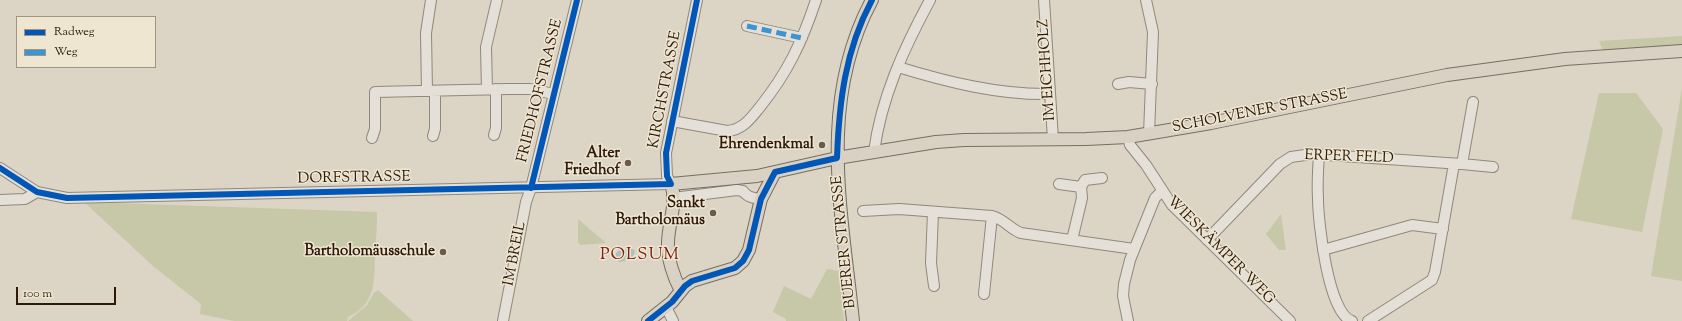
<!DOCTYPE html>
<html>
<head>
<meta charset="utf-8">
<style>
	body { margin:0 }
	#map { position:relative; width:1682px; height:321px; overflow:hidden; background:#dcd4c4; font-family:"Sorts Mill Goudy",serif }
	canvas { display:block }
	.legend { position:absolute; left:16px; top:16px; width:140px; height:52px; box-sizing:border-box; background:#efe6d2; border:1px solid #a29482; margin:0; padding:5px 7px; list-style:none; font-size:12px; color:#2e1a0a }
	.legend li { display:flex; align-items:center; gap:8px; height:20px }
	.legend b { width:20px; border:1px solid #a29482 }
	.scale { position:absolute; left:16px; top:287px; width:100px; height:18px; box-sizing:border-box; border:2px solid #2e1a0a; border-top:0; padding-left:5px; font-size:12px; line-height:14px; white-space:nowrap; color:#2e1a0a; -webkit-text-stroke:3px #efe6d2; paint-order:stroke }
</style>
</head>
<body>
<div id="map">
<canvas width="1682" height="321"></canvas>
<ul class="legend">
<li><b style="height:5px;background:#0057b8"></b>Radweg</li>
<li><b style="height:5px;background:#3c94d2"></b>Weg</li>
</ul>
<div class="scale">100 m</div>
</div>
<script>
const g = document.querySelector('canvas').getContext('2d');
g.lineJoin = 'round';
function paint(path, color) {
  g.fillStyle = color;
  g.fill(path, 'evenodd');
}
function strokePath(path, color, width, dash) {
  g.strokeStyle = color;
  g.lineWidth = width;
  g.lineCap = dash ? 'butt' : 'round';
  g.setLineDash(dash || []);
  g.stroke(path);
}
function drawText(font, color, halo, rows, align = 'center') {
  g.font = font + ' "Sorts Mill Goudy",serif';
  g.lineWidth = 3;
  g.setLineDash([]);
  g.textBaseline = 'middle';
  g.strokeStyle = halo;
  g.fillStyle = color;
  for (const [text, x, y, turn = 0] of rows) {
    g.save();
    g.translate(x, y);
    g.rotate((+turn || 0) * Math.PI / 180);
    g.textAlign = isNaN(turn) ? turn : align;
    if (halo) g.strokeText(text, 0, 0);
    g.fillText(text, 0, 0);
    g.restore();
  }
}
paint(new Path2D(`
	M1682,36v11l-79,4 -4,-10z
	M1682,88v193l-31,-5z
	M1599,93h37l27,36 -21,103 -71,-13z
	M84,202l293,10c0,14 -1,29 -2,44 -1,26 1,48 -27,61l-1,4h-113l-34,-7 1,-10 -48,-38z
	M1281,214l5,36h-7l-13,-16z
	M578,219l28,24 -25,2 -3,-2z
	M827,269l12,2 5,50h-58v-2l-13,-7 11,-26 27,13z
	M378,290l35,31h-65l19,-16 7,-12z`), '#c7c8a7');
paint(new Path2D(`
	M631,248l4,3 -3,8 -13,3 -3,-3v-6l4,-3z`), '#acc1b9');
const minor = new Path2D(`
	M1044,0l9,139
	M1146,0l7,32 -4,102
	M747,26l55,12
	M898,67c49,15 101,28 152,27
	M1118,84l11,-2 23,2
	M487,89l-1,-42 11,-47
	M427,91l-1,-58 5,-33
	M672,121l55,10c16,-1 24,-13 33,-24 28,-35 42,-65 56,-107
	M494,135l2,-7v-39
	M433,136l2,-7v-38
	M1128,137l2,8 16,20 26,40 118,116
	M372,138l3,-9v-37l133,-3h22l24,5
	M874,152c7,-54 30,-104 56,-152
	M1319,155c-1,14 -2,28 -1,43 0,23 10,116 34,123
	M1462,164l31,3
	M0,168l37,24 30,6 604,-14 -4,-8 -1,-23 31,-153
	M1059,184l22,3
	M673,198l64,-8 6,1c4,6 10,7 18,8
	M0,200l25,-1 12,-7
	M863,211l36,-2 93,7c12,3 18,13 29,17l113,16
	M933,212l-2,51 3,23
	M1072,240l10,-42 -1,-11 4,-7 17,-2
	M1207,240l73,-76 11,-7 21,-3 150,10 11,-62
	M1323,250l89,-25 31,4
	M984,294l8,-78
	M666,307l7,14
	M503,321l23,-119 5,-14 46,-188
	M1128,321l-5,-25 1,-12 6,-24 25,-62 6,-6
	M1368,321l64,-41 3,-8 19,-108`);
const major = new Path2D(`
	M681,291c-7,-13 -14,-33 -13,-48 0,-19 10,-41 3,-59l86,-8 80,-18 99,-16 28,-2 122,-1 42,-2 83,-14 236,-48 118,-16 117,-8
	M648,321l24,-19 13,-16 7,-5 43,-13 8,-7 6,-11 12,-51 14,-27
	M853,321c-11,-109 -36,-219 19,-321`);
strokePath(minor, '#8f887c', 12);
strokePath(major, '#766e64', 14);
strokePath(minor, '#e4e0d8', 10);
strokePath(major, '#d9d1c3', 12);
strokePath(new Path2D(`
	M747,26l55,12`), '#3c94d2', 5, [10, 5]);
strokePath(new Path2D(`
	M0,168l37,24 30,6 604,-14 -4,-8 -1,-23 31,-153
	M531,188l46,-188
	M648,321l24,-19 13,-16 7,-5 43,-13 8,-7 6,-11 12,-51 14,-27 62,-14c2,-55 8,-108 35,-158`), '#0057b8', 6);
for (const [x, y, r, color] of [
	[822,145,4,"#6b5b4b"],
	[628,163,4,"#6b5b4b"],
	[713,213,4,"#6b5b4b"],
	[443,252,4,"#6b5b4b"]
]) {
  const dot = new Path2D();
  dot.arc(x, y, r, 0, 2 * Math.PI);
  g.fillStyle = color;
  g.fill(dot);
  strokePath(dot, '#efe6d2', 1.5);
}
drawText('15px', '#2e1a0a', '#efe6d2', [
	["IM EICHHOLZ",1048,70,-94],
	["KIRCHSTRASSE",666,90,-79],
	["FRIEDHOFSTRASSE",541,91,-76],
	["SCHOLVENER STRASSE",1260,112,-11],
	["ERPER FELD",1349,158,2],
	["DORFSTRASSE",354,179,-1],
	["BUERER STRASSE",845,242,-96],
	["WIESKÄMPER WEG",1220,251,45],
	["IM BREIL",516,254,-79]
]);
drawText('bold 15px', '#2e1a0a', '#efe6d2', [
	["Ehrendenkmal",814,145],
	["Alter",620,154],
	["Friedhof",620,171],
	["Sankt",705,204],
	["Bartholomäus",705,221],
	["Bartholomäusschule",435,252]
], 'right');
g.letterSpacing = '1px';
drawText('17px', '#7a1f14', '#efe6d2', [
	["POLSUM",640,256]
]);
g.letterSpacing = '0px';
</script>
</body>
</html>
